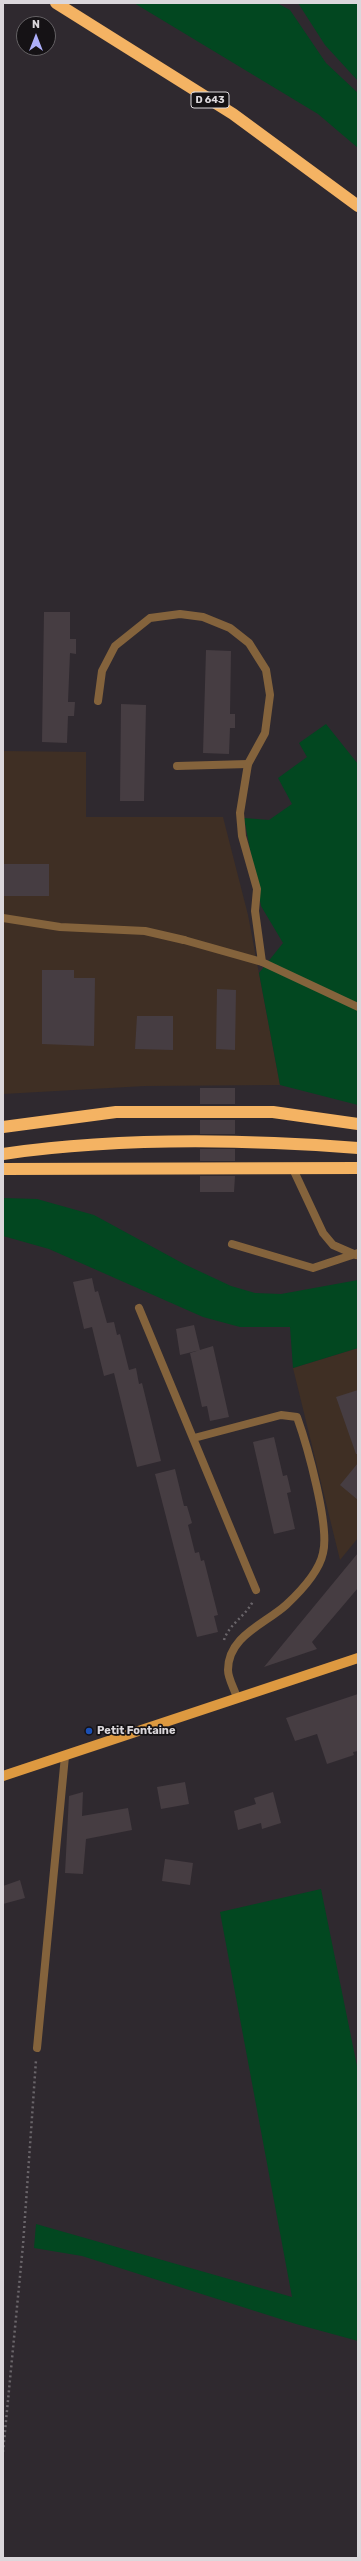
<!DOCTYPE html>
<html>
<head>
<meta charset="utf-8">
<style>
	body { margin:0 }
	#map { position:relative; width:361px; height:2561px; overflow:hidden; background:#2f292f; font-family:Rubik,sans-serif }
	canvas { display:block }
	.frame { position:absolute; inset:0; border:4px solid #dbd7db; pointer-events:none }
	.north { position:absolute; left:16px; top:16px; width:40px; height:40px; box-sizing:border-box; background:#151215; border:1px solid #646164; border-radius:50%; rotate:0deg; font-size:11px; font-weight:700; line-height:16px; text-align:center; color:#dbd7db }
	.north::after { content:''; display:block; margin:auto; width:14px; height:18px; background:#adaffb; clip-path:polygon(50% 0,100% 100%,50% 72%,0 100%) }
</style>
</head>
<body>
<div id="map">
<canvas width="361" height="2561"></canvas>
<div class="frame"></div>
<div class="north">N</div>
</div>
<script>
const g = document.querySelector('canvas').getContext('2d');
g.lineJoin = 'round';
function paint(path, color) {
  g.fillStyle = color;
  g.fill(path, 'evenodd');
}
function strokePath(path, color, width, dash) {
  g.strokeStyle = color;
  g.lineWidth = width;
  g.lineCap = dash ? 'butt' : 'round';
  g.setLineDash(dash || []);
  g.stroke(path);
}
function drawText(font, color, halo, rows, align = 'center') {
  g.font = font + ' Rubik,sans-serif';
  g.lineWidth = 3.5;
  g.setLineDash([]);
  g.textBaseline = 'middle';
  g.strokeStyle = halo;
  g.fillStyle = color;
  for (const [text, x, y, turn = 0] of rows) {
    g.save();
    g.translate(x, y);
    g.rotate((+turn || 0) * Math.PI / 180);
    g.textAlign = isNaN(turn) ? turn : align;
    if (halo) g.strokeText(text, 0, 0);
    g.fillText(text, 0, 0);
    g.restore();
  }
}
paint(new Path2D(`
	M3,751l83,1v65h137l25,98 32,170 -135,1 -142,8z
	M358,1348v190l-18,22 -47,-192z`), '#3f2f24');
paint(new Path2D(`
	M134,3h143l13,7 36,53 32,30v55l-40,-34z
	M298,3h60v78l-33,-36z
	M326,724l32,40v341l-78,-20 -21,-112 24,-30 -22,-37 -17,-88 25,2 23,-16 -14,-26 29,-21 -8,-14z
	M3,1198l34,1 57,16 90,49 47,22 24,7 26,1 77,-14v68l-65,20 -3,-41h-50l-37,-10 -154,-68 -46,-13z
	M321,1889l37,182v270l-62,-17 -214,-68 -48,-8 2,-24 256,73 -72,-385z`), '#024720');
paint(new Path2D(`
	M44,612h26v27h6v15l-6,-1 -2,49h7l-1,14h-6l-1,27 -25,-1z
	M206,650l25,1 -1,63h5v14h-5l-1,26 -26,-1z
	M121,704l25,1 -2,96h-24z
	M3,864h46v32h-46z
	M42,970h32v8h21l-1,68 -52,-2z
	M217,989l19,1 -1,60 -19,-1z
	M137,1016h36v34l-38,-1z
	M200,1088h35v16h-35z
	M200,1120h35v14h-35z
	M200,1149h35v12h-35z
	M200,1176h35l-1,16h-34z
	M92,1278l3,14 3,-1 9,32 7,-1 3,13 3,-1 9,36 7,-2 3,16 3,-1 19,78 -24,6 -23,-94 -10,3 -12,-49 -8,2 -11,-47z
	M194,1325l6,25 -20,5 -4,-26z
	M213,1346l16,71 -19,4 -3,-15 -5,1 -12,-54z
	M358,1390v64h-2l-20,-57z
	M274,1437l9,39 4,-1 4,17 -4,1 8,36 -21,5 -21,-92z
	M358,1463v37l-18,-15z
	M175,1469l9,37h3l5,17 -4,2 7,28 4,-1 2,9 3,-1 14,55 -4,1 4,16 -21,5 -42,-163z
	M358,1553v35l-46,54 5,7 -53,18z
	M358,1694v57l-5,1 1,3 -27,9 -10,-30 -22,7 -9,-23z
	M185,1782l4,22 -28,5 -4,-22z
	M83,1792l-1,24 46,-8 4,22 -46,9 -3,35 -18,-1 4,-77z
	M273,1792l8,31 -19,6 -1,-6 -23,7 -4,-19 22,-7 -2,-6z
	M165,1859l28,4 -3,22 -28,-4z
	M20,1880l5,18 -22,6v-18z`), '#463d42');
strokePath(new Path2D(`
	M224,1640c5,-16 22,-24 29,-39
	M3,2452l20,-207 13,-185`), '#6a656a', 2.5, [2, 3]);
strokePath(new Path2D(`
	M177,766l71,-2
	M3,918l57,9 85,4 39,9
	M293,1169l30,64 10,12 23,10
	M232,1244l81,24 45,-15
	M139,1308l117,282
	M194,1438l87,-23 16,2c10,28 33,109 26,136 -4,19 -23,39 -37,52 -21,19 -58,31 -58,65 0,9 7,20 9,28`), '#84633c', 8);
strokePath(new Path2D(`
	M98,701l4,-30 13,-25 35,-28 30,-4 23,3 27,11 19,15 17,27 4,25 -5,38 -17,31 -8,49 2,23 15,53 -2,22 7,51
	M184,940l78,22 96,45
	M37,2048l28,-292`), '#84633c', 8);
strokePath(new Path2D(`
	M3,1776l355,-118`), '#dd9940', 10);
strokePath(new Path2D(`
	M56,3l177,111 125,92
	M3,1127l113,-15h157l85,12
	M3,1154c117,-17 238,-15 355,-6
	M3,1169l355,-1`), '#f4b363', 12);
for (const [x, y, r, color] of [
	[89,1731,4,"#1a4fb4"]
]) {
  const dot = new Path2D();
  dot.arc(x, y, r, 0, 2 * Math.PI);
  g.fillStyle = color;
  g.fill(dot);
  strokePath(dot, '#151215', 1.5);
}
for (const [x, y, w] of [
	[210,100,38]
]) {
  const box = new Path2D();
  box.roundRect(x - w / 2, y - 8, w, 16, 3);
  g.fillStyle = '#151215';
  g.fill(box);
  strokePath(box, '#dbd7db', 1);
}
drawText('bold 10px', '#dbd7db', null, [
	["D 643",210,100]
]);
drawText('bold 11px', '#dbd7db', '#151215', [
	["Petit Fontaine",97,1731]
], 'left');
</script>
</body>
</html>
